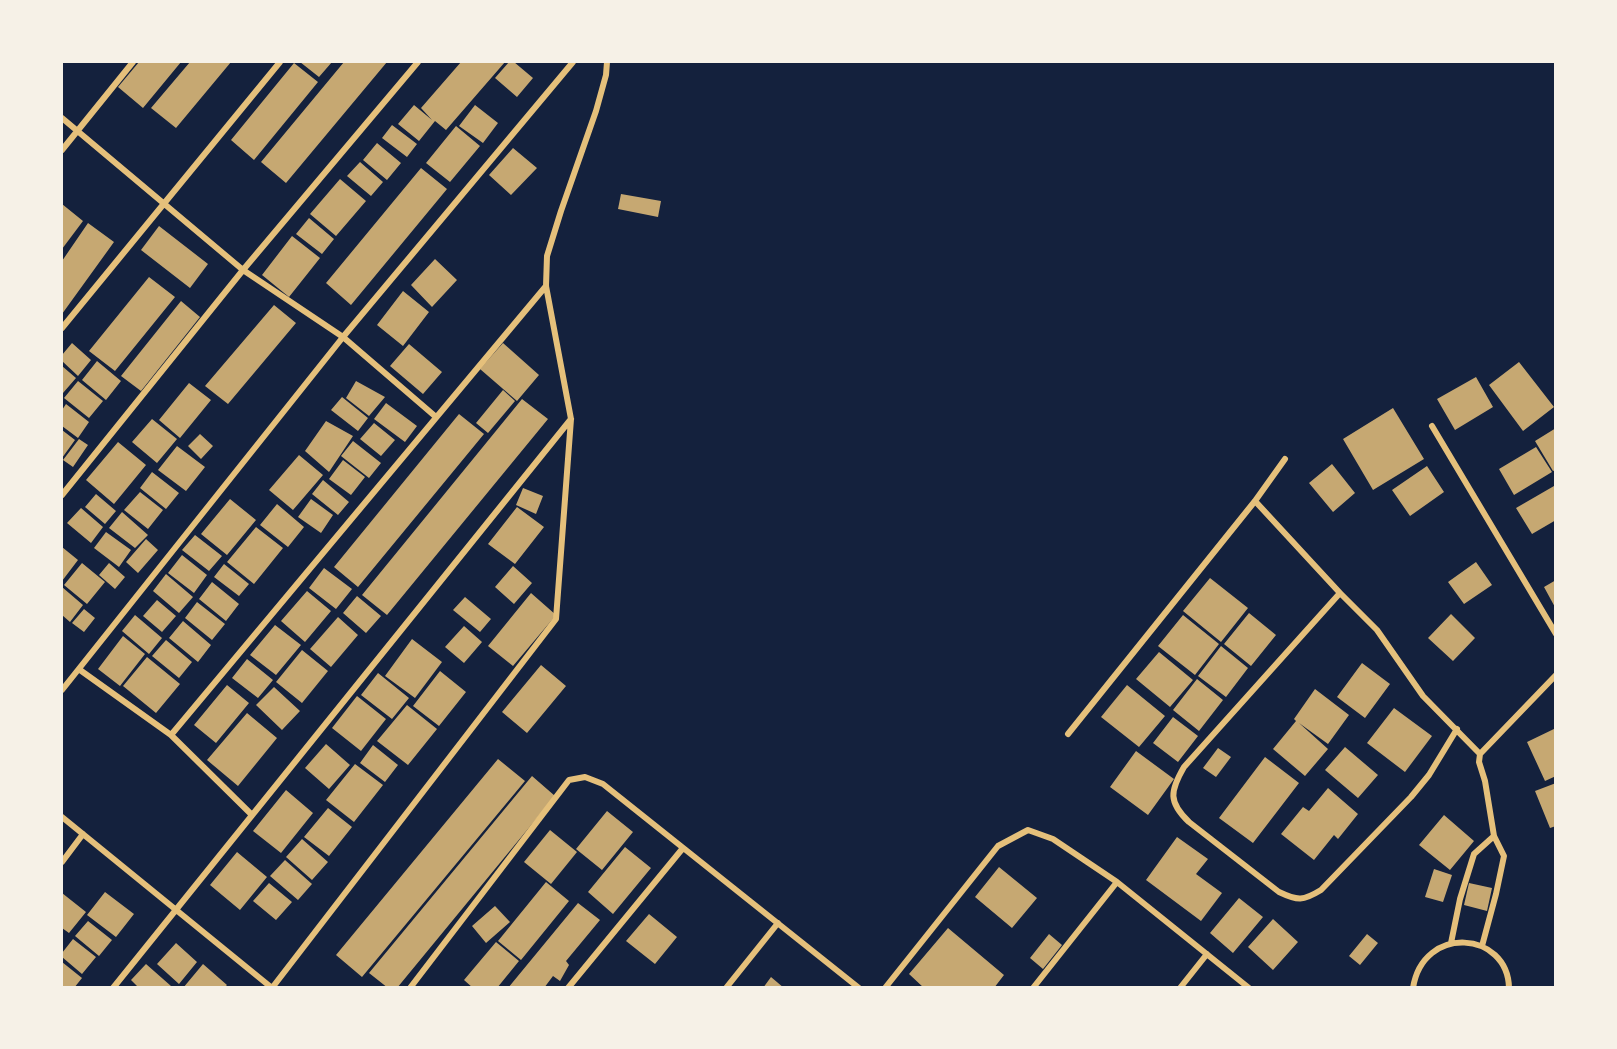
<!DOCTYPE html>
<html>
<head>
<meta charset="utf-8">
<style>
	body { margin:0 }
	#map { position:relative; width:1617px; height:1049px; overflow:hidden; background:#14213d; font-family:"Alegreya Sans",sans-serif }
	canvas { display:block }
	.frame { position:absolute; inset:0; border:63px solid #f6f1e7; pointer-events:none }
</style>
</head>
<body>
<div id="map">
<canvas width="1617" height="1049"></canvas>
<div class="frame"></div>
</div>
<script>
const g = document.querySelector('canvas').getContext('2d');
g.lineJoin = 'round';
function paint(path, color) {
  g.fillStyle = color;
  g.fill(path, 'evenodd');
}
function strokePath(path, color, width, dash) {
  g.strokeStyle = color;
  g.lineWidth = width;
  g.lineCap = dash ? 'butt' : 'round';
  g.setLineDash(dash || []);
  g.stroke(path);
}
paint(new Path2D(`
	M139,62h42l-38,46 -25,-21z
	M190,62h41l-55,66 -25,-20z
	M300,62h32l-13,15z
	M344,62h43l-101,121 -25,-21z
	M461,62h44l-59,68 -11,-9 -16,20 -21,-17 16,-19 18,15 -11,-12z
	M509,62h5l19,16 -16,19 -22,-19z
	M294,63l24,19 -64,78 -23,-20z
	M475,105l23,18 -15,20 -24,-17z
	M392,125l25,19 -10,13 -25,-19z
	M456,126l24,20 -30,36 -24,-19z
	M377,143l24,20 -14,17 -24,-20z
	M513,148l24,20 -26,27 -22,-20z
	M360,162l23,20 -12,14 -24,-20z
	M421,168l26,21 -96,116 -25,-22z
	M340,179l26,22 -30,35 -26,-22z
	M621,194l40,7 -3,16 -40,-8z
	M62,204l21,17 -21,28z
	M309,218l25,21 -12,15 -26,-20z
	M88,223l26,19 -52,72v-53z
	M159,226l49,38 -18,24 -49,-38z
	M292,236l28,22 -31,39 -27,-22z
	M435,259l22,21 -25,27 -21,-22z
	M149,277l26,20 -60,74 -26,-20z
	M403,291l26,21 -26,34 -26,-21z
	M181,301l19,16 -59,74 -20,-15z
	M274,305l22,18 -68,81 -23,-18z
	M72,343l19,17 -13,16 -16,-15v-6z
	M503,343l36,32 -22,26 -37,-32z
	M409,344l33,28 -19,22 -33,-28z
	M97,361l24,20 -15,19 -24,-20z
	M1519,362l35,45 -31,24 -34,-46z
	M62,366l14,12 -13,15 -1,-1z
	M1476,377l17,30 -38,23 -18,-31z
	M78,381l25,20 -14,17 -25,-20z
	M356,381l29,16 -16,19 -23,-18z
	M189,383l22,17 -31,38 -21,-18z
	M503,390l12,11 -27,32 -12,-10z
	M342,397l26,21 -10,13 -27,-21z
	M522,399l26,20 -161,196 -25,-20z
	M386,403l31,23 -12,16 -31,-23z
	M66,404l23,18 -11,16 -16,-12v-16z
	M1393,408l31,51 -51,31 -30,-51z
	M459,414l25,20 -126,153 -24,-20z
	M152,419l25,20 -20,24 -25,-21z
	M326,421l27,15 -24,36 -24,-21z
	M374,423l21,17 -14,16 -21,-17z
	M1556,428v42l-3,1 -18,-30z
	M62,430l13,10 -13,18z
	M200,434l13,12 -12,13 -13,-13z
	M79,439l9,6 -15,22 -10,-7z
	M353,441l28,22 -12,15 -28,-22z
	M118,442l28,23 -32,39 -28,-24z
	M177,446l28,21 -19,24 -28,-21z
	M1536,447l16,25 -38,23 -15,-26z
	M299,455l24,20 -30,35 -24,-20z
	M343,460l22,17 -14,18 -22,-16z
	M1332,464l23,29 -22,19 -24,-29z
	M1427,466l17,26 -34,24 -18,-26z
	M152,472l27,21 -13,16 -26,-21z
	M323,480l26,22 -11,13 -26,-21z
	M1554,486l2,3v31l-24,14 -16,-26z
	M523,488l20,8 -7,18 -20,-9z
	M140,492l23,18 -15,19 -24,-19z
	M96,494l20,17 -11,13 -20,-17z
	M230,499l26,21 -29,35 -26,-21z
	M311,499l22,16 -12,18 -23,-16z
	M277,504l27,23 -16,20 -28,-22z
	M517,507l27,20 -29,37 -27,-20z
	M81,508l22,19 -12,16 -24,-20z
	M122,512l26,23 -13,13 -26,-20z
	M256,527l27,21 -29,36 -27,-22z
	M106,532l25,18 -12,17 -25,-19z
	M195,535l27,21 -13,15 -27,-21z
	M146,539l12,11 -20,23 -12,-11z
	M62,547l16,13 -16,21z
	M182,555l25,20 -13,18 -26,-20z
	M1476,562l16,23 -28,19 -16,-22z
	M82,563l23,19 -18,22 -23,-19z
	M109,563l16,14 -10,12 -16,-14z
	M224,564l25,20 -10,12 -25,-19z
	M513,566l19,17 -18,21 -19,-17z
	M324,568l28,21 -16,20 -27,-21z
	M166,574l27,23 -14,16 -26,-22z
	M1210,578l38,30 -27,34 -38,-31z
	M1556,580v29l-12,-22z
	M212,582l27,22 -13,17 -27,-22z
	M62,587l21,18 -13,17 -8,-7z
	M307,591l24,20 -26,31 -24,-21z
	M531,593l25,22 -43,51 -25,-20z
	M357,596l24,20 -15,17 -23,-20z
	M465,597l26,22 -11,13 -27,-22z
	M157,600l19,16 -14,16 -19,-16z
	M197,602l28,22 -13,16 -27,-22z
	M84,609l11,9 -11,14 -12,-9z
	M1249,613l27,22 -25,31 -27,-22z
	M1451,614l24,24 -22,23 -25,-23z
	M135,615l27,23 -13,16 -27,-23z
	M1183,615l36,29 -24,31 -37,-29z
	M338,617l20,18 -27,32 -21,-18z
	M183,621l28,24 -13,17 -29,-24z
	M275,625l26,20 -25,30 -26,-20z
	M464,626l18,16 -18,21 -19,-16z
	M123,636l22,18 -25,32 -22,-17z
	M412,639l30,23 -27,36 -30,-22z
	M166,640l26,22 -13,16 -27,-22z
	M1221,646l27,22 -22,29 -28,-21z
	M302,650l26,21 -26,32 -26,-21z
	M1159,652l34,28 -23,27 -34,-28z
	M147,657l33,27 -24,29 -33,-27z
	M247,659l26,21 -15,18 -26,-20z
	M1362,663l28,21 -25,34 -28,-21z
	M541,665l25,21 -39,47 -25,-21z
	M440,671l26,21 -27,34 -26,-20z
	M378,673l31,25 -17,21 -31,-24z
	M1197,679l26,21 -24,31 -26,-21z
	M227,685l22,18 -33,40 -22,-18z
	M1127,685l38,31 -26,31 -38,-30z
	M274,687l26,24 -18,19 -26,-25z
	M1315,689l34,26 -21,29 -29,-21 29,26 -23,27 -32,-27 23,-28 -2,-2z
	M357,696l29,23 -25,32 -29,-23z
	M407,705l30,24 -29,36 -31,-24z
	M1394,708l38,28 -27,36 -38,-29z
	M247,713l30,25 -39,48 -31,-26z
	M1173,717l25,19 -20,26 -25,-19z
	M1556,728v48l-11,5 -18,-39z
	M326,744l24,21 -21,24 -24,-21z
	M373,745l25,20 -13,17 -25,-19z
	M1345,747l33,28 -20,23 -33,-28z
	M1218,748l13,9 -15,20 -13,-9z
	M1136,751l38,28 -26,36 -38,-28z
	M1265,757l34,26 -46,60 -34,-25z
	M498,759l27,22 -163,196 -26,-22z
	M355,764l28,21 -29,37 -28,-22z
	M532,776l23,20 -158,192h-9l-19,-15z
	M1556,783v43l-6,2 -15,-37z
	M1328,788l30,26 -20,25 -4,-4 -20,25 -33,-26 22,-27 6,4z
	M286,790l27,23 -32,40 -28,-22z
	M328,808l24,19 -23,29 -25,-19z
	M607,811l26,21 -31,38 -26,-21z
	M1444,815l30,26 -24,29 -31,-25z
	M550,830l27,22 -26,32 -27,-22z
	M1177,837l31,22 -12,15 26,19 -21,28 -55,-41z
	M302,839l26,23 -16,18 -26,-23z
	M625,847l26,21 -38,46 -25,-22z
	M237,852l30,25 -27,33 -30,-25z
	M285,860l27,24 -14,16 -28,-24z
	M999,867l38,31 -25,30 -37,-31z
	M1434,869l18,6 -9,27 -18,-5z
	M546,882l23,19 -48,59 -23,-19z
	M269,883l23,19 -16,18 -23,-19z
	M1469,883l23,5 -5,23 -23,-6z
	M105,892l29,22 -18,23 -29,-22z
	M62,893l24,19 -17,21 -7,-5z
	M1239,898l24,19 -30,36 -23,-20z
	M578,903l22,17 -34,41 3,4 -9,16 -7,-5 -9,12h-36z
	M495,906l15,16 -24,21 -14,-17z
	M649,914l28,23 -22,27 -29,-23z
	M1273,919l25,23 -25,28 -25,-23z
	M88,921l24,19 -13,16 -24,-20z
	M948,928l56,47 -10,13h-70l-15,-14z
	M1049,934l13,11 -19,24 -13,-11z
	M1367,934l11,9 -18,22 -11,-9z
	M73,939l23,18 -14,17 -20,-17v-4z
	M496,942l23,19 -22,27h-24l-9,-8z
	M176,943l21,19 -18,22 -22,-20z
	M62,962l20,16 -8,10h-12z
	M146,964l25,22 -1,2h-31l-8,-8z
	M203,964l24,21 -3,3h-41z
	M771,977l13,11h-21z`), '#c6a872');
strokePath(new Path2D(`
	M62,118l181,152 100,67 93,80
	M62,150l71,-88
	M62,328l218,-266
	M1432,426l124,208
	M62,495l181,-225 175,-208
	M1255,501l85,92 37,37 46,66 57,58
	M1340,593l-156,174c-14,24 -16,35 5,55l90,70c19,9 24,9 42,-2l90,-93 18,-22 28,-46
	M80,670l91,65 81,80
	M62,690l281,-353 230,-275
	M1068,734l187,-233 30,-42
	M171,735l375,-449
	M62,817l210,171
	M62,862l21,-28
	M1451,943l9,-44 14,-45 20,-18
	M1482,946l14,-52 8,-38 -10,-20 -9,-55 -6,-19 1,-8 76,-79
	M113,988l458,-569
	M272,988l284,-369 15,-200 -25,-133 1,-30 14,-45 35,-100 10,-36 1,-13
	M410,988l159,-208 16,-3 18,7 256,204
	M568,988l115,-140
	M726,988l52,-65
	M885,988l113,-142 30,-16 25,9 64,43 132,106
	M1033,988l84,-106
	M1180,988l27,-34
	M1413,988c10,-64 95,-57 96,0`), '#e5c07b', 6);
</script>
</body>
</html>
